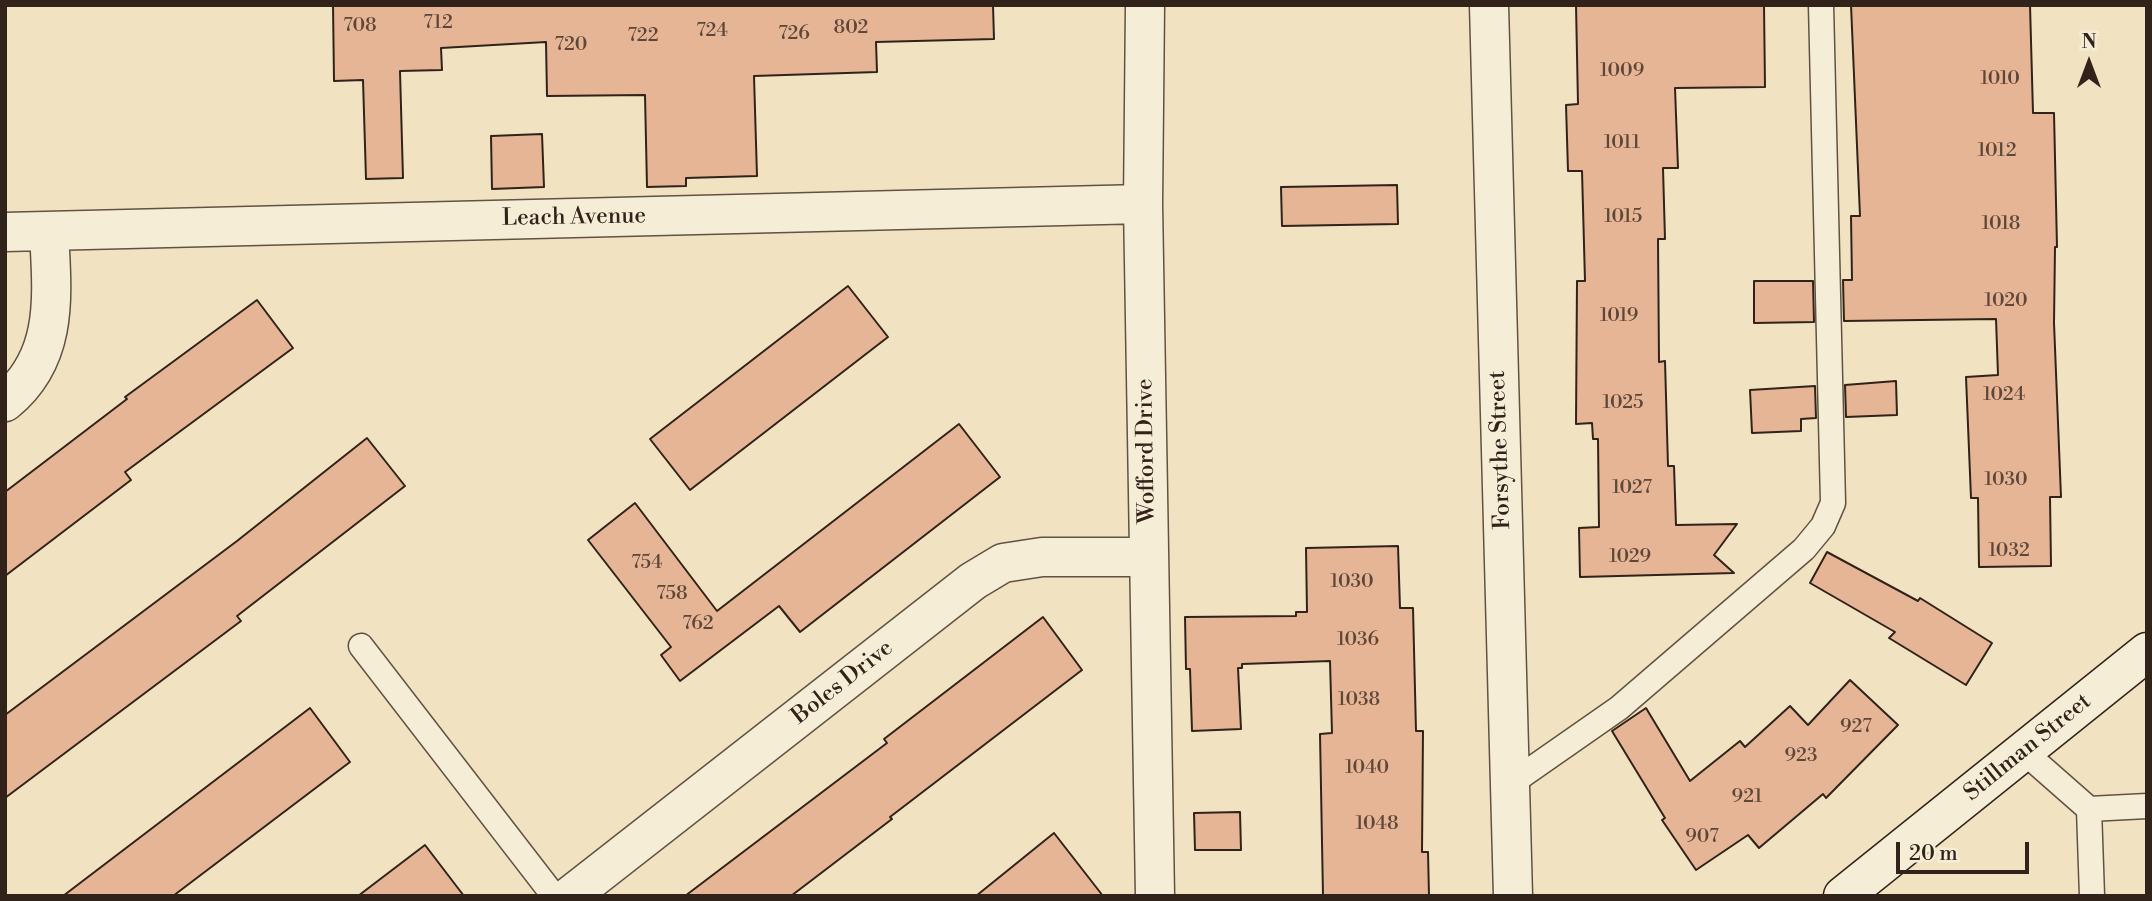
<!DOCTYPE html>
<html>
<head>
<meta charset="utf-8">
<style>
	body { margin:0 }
	#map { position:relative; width:2152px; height:901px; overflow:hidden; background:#f1e3c1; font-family:"Libre Bodoni",serif }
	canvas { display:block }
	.frame { position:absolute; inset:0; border:7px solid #31221a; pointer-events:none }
	.north { position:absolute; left:2054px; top:28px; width:70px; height:70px; -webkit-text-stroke:5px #f6edd7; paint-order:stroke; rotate:0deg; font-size:19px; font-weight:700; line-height:28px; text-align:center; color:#31221a }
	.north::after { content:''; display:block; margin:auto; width:24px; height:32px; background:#31221a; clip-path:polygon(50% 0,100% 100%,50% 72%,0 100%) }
	.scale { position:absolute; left:1896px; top:842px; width:133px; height:32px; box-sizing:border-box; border:4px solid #31221a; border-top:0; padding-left:9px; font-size:21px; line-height:24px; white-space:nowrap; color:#31221a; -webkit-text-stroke:5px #f6edd7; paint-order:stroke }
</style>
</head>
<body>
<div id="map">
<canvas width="2152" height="901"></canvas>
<div class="frame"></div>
<div class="north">N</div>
<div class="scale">20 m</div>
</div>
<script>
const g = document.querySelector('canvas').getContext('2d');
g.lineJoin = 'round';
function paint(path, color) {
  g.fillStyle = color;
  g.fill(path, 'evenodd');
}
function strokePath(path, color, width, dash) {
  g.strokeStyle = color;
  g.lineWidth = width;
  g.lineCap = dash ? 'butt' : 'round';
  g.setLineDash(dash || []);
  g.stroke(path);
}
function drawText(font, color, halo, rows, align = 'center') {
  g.font = font + ' "Libre Bodoni",serif';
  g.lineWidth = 6;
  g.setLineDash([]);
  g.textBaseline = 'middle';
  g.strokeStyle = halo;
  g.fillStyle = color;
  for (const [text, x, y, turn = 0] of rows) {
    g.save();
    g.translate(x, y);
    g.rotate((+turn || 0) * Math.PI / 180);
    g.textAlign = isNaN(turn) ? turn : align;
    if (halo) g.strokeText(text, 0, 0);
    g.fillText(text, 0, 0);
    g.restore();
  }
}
const building = new Path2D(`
	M333,5h660l1,34 -118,3 1,30 -123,4 3,100 -71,2v8l-39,1 -2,-92 -98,1 -1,-54 -105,6 1,22 -42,1 3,107 -37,1 -3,-99 -29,1z
	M1576,5h188l1,82 -90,1 3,80h-15l2,71h-7l1,123 6,-1 3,105h6l2,59 61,-1 -23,31 20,18 -154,4 -1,-49 20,-1 -1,-88h-5l-1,-16 -16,1 1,-143h8l-3,-110h-14l-2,-66 12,-1z
	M1851,5h179l3,108h21l3,134h-2l-1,76 7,174h-11l1,69 -72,1 -1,-69h-7l-5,-121 32,-2 -2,-56 -152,2 -1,-41h9l-1,-64h9z
	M542,134l2,53 -52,2 -1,-53z
	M1397,185l1,39 -116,2 -1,-39z
	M1754,281h59l1,41 -60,1z
	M848,286l40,51 -198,153 -40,-51z
	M257,300l36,48 -168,124 6,8 -126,96v-84l122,-93 -2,-2z
	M1896,381l1,34 -51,2 -1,-32z
	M1815,386l1,32 -15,1v12l-49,2 -2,-43z
	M959,424l41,53 -200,155 -21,-26 -99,75 -19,-26 10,-8 -83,-107 47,-37 82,108z
	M367,438l38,48 -168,130 4,5 -236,177v-83l232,-174z
	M1398,546l2,62h13l3,123h7l-1,121h6l1,44h-106l-3,-162 12,-1 -2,-72 -88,3v4h-4l3,61 -49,2 -2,-62h-4l-1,-52 111,-1v-4h11l-1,-64z
	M1827,552l91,49 2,-3 72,45 -26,42 -77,-47 6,-6 -85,-49z
	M1043,617l39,53 -192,147 2,2 -101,77h-106l202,-153 -3,-4z
	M1850,680l48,45 -72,73 -3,-4 -64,54 -11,-13 -52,35 -34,-50 3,-2 -53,-87 34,-23 44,73 50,-40 5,6 45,-41 18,19z
	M310,708l40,54 -177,134h-110z
	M1240,812l1,38h-46l-1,-37z
	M1054,833l49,63h-127z
	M425,845l39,51h-106z`);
paint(building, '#e6b595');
strokePath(building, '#31221a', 2);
const lane = new Path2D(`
	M361,646l193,250
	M2023,751l66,58
	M1510,784l109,-76 185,-159 19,-23 10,-23 -12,-498
	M2092,896l-3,-87 58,-3`);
const street = new Path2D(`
	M1145,5l-2,199 12,692
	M1489,5l24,891
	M5,232l1138,-28
	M5,402c55,-45 47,-108 44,-171
	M570,896l403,-315 30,-18 39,-6h106`);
const secondary = new Path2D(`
	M1843,896l304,-244`);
strokePath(lane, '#615244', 27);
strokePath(street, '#615244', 41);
strokePath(secondary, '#31221a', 41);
strokePath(lane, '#f6edd7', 24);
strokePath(street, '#f6edd7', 38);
strokePath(secondary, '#f6edd7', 38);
drawText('19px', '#5e4739', null, [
	["712",438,23],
	["708",360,26],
	["802",851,28],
	["724",712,31],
	["726",794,34],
	["722",643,36],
	["720",571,45],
	["1009",1622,71],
	["1010",2000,79],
	["1011",1622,143],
	["1012",1997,151],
	["1015",1623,217],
	["1018",2001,224],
	["1020",2006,301],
	["1019",1619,316],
	["1024",2004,395],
	["1025",1623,403],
	["1030",2006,480],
	["1027",1632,488],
	["1032",2009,551],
	["1029",1630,557],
	["754",647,563],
	["1030",1352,582],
	["758",672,594],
	["762",698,624],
	["1036",1358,640],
	["1038",1359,700],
	["927",1856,727],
	["923",1801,756],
	["1040",1367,768],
	["921",1747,797],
	["1048",1377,824],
	["907",1702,837]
]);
drawText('23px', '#31221a', '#f6edd7', [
	["Leach Avenue",574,218,-1],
	["Forsythe Street",1501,450,-92],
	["Wofford Drive",1147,451,-91],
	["Boles Drive",843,683,-38],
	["Stillman Street",2028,748,-39]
]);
</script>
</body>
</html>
